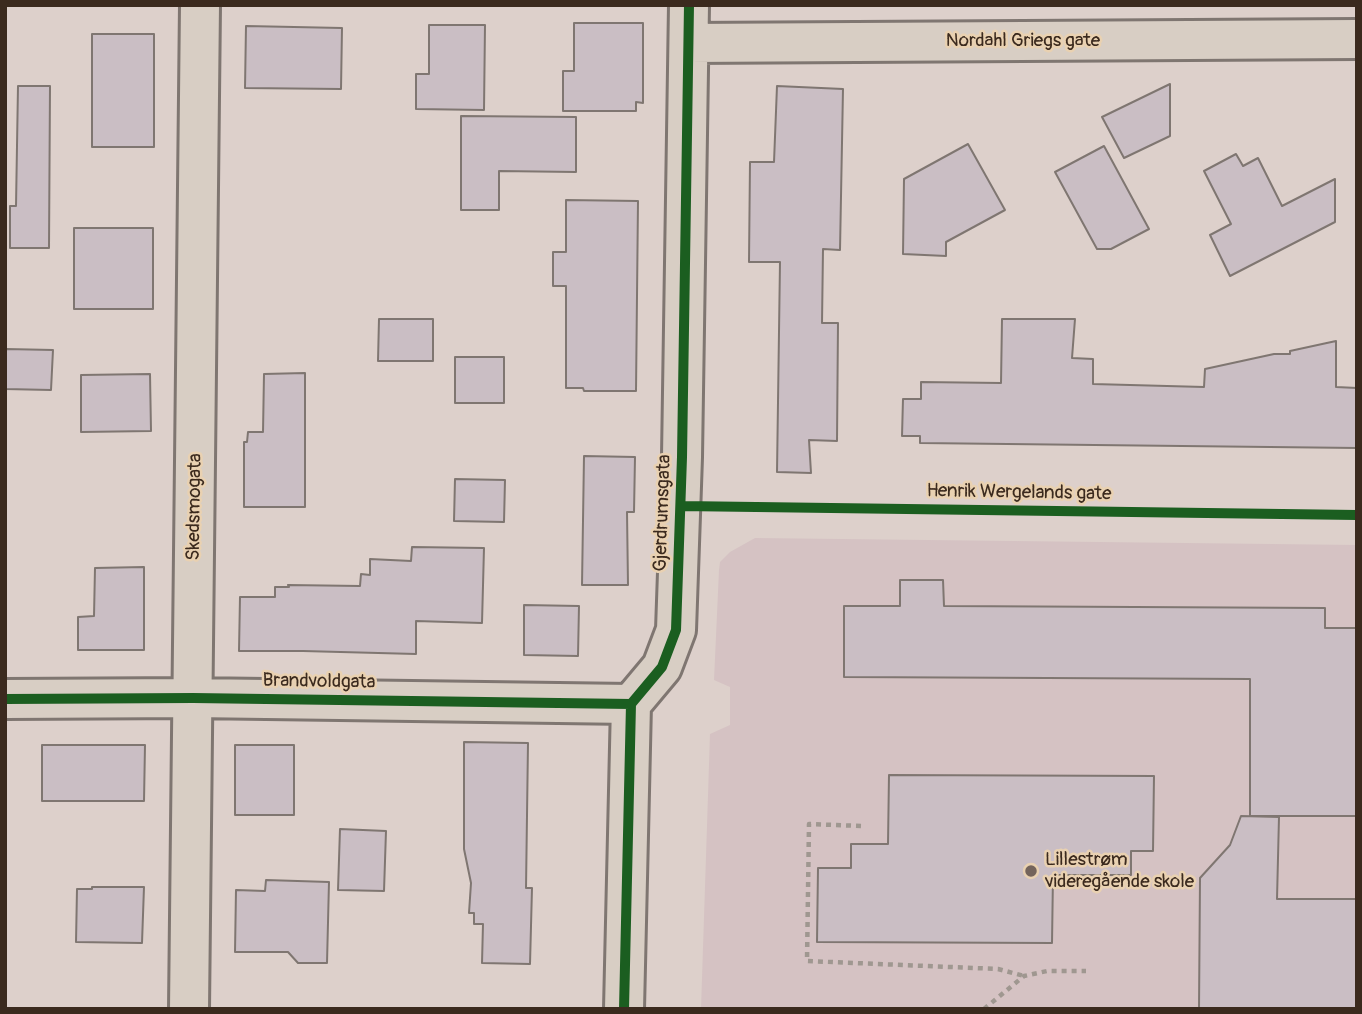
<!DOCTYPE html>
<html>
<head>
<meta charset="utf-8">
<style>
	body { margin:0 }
	#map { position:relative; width:1362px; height:1014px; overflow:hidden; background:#ddd0cb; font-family:Pangolin,sans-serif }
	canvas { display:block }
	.frame { position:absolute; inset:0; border:7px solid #3b2a1e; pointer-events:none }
</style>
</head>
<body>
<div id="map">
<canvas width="1362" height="1014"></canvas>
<div class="frame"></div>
</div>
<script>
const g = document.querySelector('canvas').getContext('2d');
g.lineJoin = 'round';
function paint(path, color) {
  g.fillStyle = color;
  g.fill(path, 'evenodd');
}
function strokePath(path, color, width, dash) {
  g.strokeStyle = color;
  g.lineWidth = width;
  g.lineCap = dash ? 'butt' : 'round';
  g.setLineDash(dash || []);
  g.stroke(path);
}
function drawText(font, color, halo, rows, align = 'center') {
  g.font = font + ' Pangolin,sans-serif';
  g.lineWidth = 5;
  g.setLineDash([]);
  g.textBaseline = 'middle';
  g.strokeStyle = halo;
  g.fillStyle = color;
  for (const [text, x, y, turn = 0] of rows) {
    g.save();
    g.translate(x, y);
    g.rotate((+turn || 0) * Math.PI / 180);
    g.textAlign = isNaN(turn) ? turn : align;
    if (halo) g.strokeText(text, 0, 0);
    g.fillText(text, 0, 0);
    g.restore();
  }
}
paint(new Path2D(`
	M755,538l602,7v464h-656l9,-275 20,-9v-38l-16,-7 5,-110 1,-8 10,-10z`), '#d5c2c3');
const building = new Path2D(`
	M574,23h69v80l-7,-1v9h-73v-40h11z
	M429,25h56l-1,85 -68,-1v-35h13z
	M246,26l96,2 -1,61 -96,-1z
	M92,34h62v113h-62z
	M1170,84v52l-46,22 -22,-41z
	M18,86h32l-1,162h-39v-42h6z
	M777,86l66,3 -3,161 -17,-1 -1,74h16l-1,118 -28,-1 2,33 -34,-1 3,-210h-31l1,-100h24z
	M461,116l115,1v55l-77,-1v39h-38z
	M968,144l37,66 -59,32v14l-43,-2 1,-75z
	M1104,146l45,83 -38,20h-14l-42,-77z
	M1236,154l7,12 15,-8 24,48 53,-27v43l-105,54 -20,-41 21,-11 -27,-53z
	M566,200l72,1 -2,190h-52l-1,-3h-17v-102h-13v-34h13z
	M74,228h79v81h-79z
	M379,319h54v42h-55z
	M1002,319h73l-3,39 21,1v25l111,3 1,-18 69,-15h16v-3l46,-10v46l21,1v60l-437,-5v-7h-18l1,-37h18v-17l80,1z
	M6,349l47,1 -2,40 -46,-1z
	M455,357h49v46h-49z
	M305,373v134h-61v-65h3l1,-10h15l1,-58z
	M150,374l1,57 -70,1v-57z
	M584,456l51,1 -1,55h-7l1,73h-46z
	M455,479l50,1 -1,42 -50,-1z
	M412,547l72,1 -2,75 -66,-2v33l-113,-3h-64l1,-54h35v-10h14l-1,-2 72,1 1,-12 9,1v-16l41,2z
	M144,567v83h-66v-33l16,-1 1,-48z
	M900,580h43l1,26 381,2v20h32v188h-107v-137l-406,-2v-71h56z
	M524,605l55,1 -1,50 -54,-1z
	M464,742l64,1 -2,145h6l-2,76 -48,-1 1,-39h-9v-11h-5l2,-30 -7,-34z
	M42,745h103l-1,56h-102z
	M235,745h59v70h-59z
	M889,775l265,1 -1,75h-22v24h-78l-1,68 -235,-1 1,-74h33v-24h37z
	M1241,816l38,1 -2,82h80v110h-158l1,-131 30,-33z
	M340,829l46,2 -2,60 -46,-1z
	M266,880l63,2 -2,81h-29l-10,-11h-53l1,-62 29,1z
	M92,887h52l-2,56 -66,-1 1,-53h15z`);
paint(building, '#cabec4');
strokePath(building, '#7f7671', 2);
const minor = new Path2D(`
	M689,43l668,-4
	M5,699l188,-1 438,6
	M189,1009l11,-1004
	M624,1009l7,-305 31,-37 14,-37 6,-173 7,-452`);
strokePath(minor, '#7f7671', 44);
strokePath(new Path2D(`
	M861,826l-52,-2 -2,137 191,8 26,7
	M984,1009l40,-33 23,-5h39`), '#9f9790', 4.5, [5, 5]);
strokePath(minor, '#d8cec4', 38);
strokePath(new Path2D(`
	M681,506l676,9
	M5,699l188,-1 438,6
	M624,1009l7,-305 31,-37 14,-37 6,-173 7,-452`), '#1b5e20', 10);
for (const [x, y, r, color] of [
	[1031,871,7,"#74645b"]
]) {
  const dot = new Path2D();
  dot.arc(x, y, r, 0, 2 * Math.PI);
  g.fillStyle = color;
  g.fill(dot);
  strokePath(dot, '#e9d1b1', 2.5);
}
drawText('19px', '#3b2a1e', '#e9d1b1', [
	["Nordahl Griegs gate",1023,41],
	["Henrik Wergelands gate",1019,493,1],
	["Skedsmogata",195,507,-89],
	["Gjerdrumsgata",663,513,-88],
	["Brandvoldgata",319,682,1]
]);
drawText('19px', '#3b2a1e', '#e9d1b1', [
	["Lillestrøm",1045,860],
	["videregående skole",1045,882]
], 'left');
</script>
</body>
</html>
